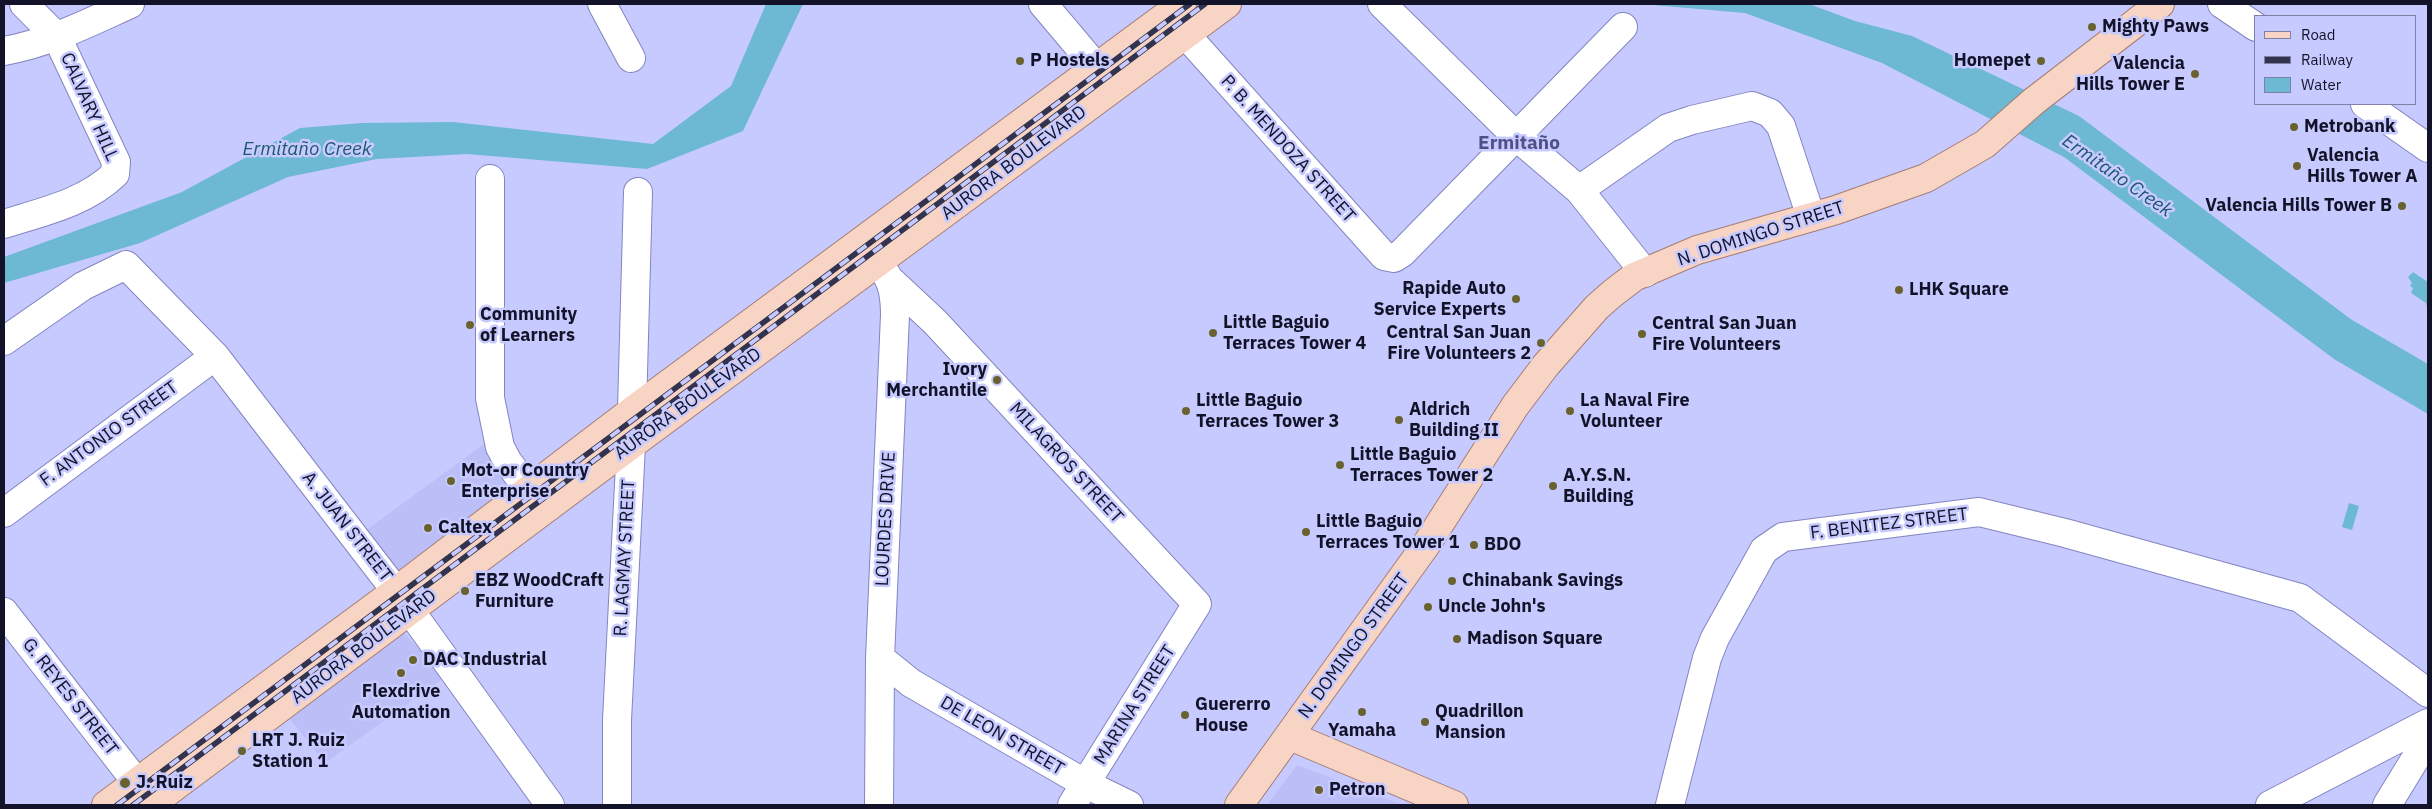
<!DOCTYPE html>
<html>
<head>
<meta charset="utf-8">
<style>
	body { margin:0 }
	#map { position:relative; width:2432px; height:809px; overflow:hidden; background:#c7cafe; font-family:"IBM Plex Sans",sans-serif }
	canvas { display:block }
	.frame { position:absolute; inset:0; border:5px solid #121228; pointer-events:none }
	.legend { position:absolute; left:2254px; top:15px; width:162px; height:90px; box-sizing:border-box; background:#c7cafe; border:1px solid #7f80a8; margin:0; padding:6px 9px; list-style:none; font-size:15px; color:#121228 }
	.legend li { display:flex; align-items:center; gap:10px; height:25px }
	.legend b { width:25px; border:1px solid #7f80a8 }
</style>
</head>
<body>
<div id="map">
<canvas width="2432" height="809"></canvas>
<div class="frame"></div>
<ul class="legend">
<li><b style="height:6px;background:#f8d4c5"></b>Road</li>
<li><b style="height:6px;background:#32334e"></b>Railway</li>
<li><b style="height:14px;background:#6db8d2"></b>Water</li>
</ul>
</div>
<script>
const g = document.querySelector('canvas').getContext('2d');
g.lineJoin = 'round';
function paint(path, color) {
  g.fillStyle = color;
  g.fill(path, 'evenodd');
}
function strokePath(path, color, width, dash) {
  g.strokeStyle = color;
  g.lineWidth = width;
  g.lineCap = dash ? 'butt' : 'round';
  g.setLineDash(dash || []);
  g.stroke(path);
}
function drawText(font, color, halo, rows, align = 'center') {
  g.font = font + ' "IBM Plex Sans",sans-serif';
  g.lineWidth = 5;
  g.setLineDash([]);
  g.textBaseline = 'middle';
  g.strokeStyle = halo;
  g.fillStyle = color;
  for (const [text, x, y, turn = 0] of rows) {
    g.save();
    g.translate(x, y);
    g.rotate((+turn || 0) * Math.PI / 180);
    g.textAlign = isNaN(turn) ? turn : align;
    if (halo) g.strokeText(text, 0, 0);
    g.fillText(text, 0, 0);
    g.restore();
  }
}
paint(new Path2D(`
	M484,444l31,42 -123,90 -31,-42z
	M404,633l41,44 -120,86 -35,-44z
	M1297,765l103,39 -133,1z`), '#bcbef7');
paint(new Path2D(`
	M766,4h37l-60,127 -96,38 -180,-15 -90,5 -89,18 -148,66 -136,40v-26l178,-65 118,-64 62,-5 91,-1 200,22 78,-58z
	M1641,4h168l46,17 57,15 167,80 273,204 76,44v50l-94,-55 -270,-202 -182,-94 -137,-50z
	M2413,272l15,10v29l-2,-8 -15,-10 2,-5 -3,-2 2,-3 -4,-6z
	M2349,503l10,3 -7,24 -10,-3z`), '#6db8d2');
const minor = new Path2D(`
	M602,4l29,54
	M1043,4l54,64
	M1382,4l135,133 62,53 66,83
	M2222,4l34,23
	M1186,35l198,221 10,2 8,-5 221,-226
	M4,51c45,-8 84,-28 126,-47
	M2365,104l63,44
	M490,179v219l10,49 8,15 21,28
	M1579,190l89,-62 24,-8 60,-14 18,7 11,13 30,91
	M4,224c38,-12 81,-21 111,-50l1,-12 -59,-125 -33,-33
	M890,280l45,42 262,282 -125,201
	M4,341l79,-55 43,-21 89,91 181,235 154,214
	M4,513l211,-157
	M4,612l148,190
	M880,658l31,25 175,101 43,21
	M617,805v-85l14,-275 7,-253
	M879,805l1,-147 15,-343c0,-15 -1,-29 -9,-41
	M1670,805l37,-147 8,-20 49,-88 19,-13 196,-25 86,21 235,65 128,95
	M2270,805l158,-82
	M2387,805l41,-67`);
const major = new Path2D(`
	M1290,736l164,69
	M106,805l290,-214 236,-180 550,-407
	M150,805l481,-360 596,-441
	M1239,805l189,-263 87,-136 31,-41 51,-58 16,-14 21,-16 63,-27 139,-40 90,-32 59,-34 49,-43 126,-97`);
strokePath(minor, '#8385c1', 30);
strokePath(major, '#a57d75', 30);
strokePath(minor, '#fff', 28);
strokePath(major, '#f8d4c5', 28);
const rail = new Path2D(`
	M117,805l1073,-801
	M133,805l1072,-801`);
strokePath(rail, '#32334e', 5.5);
strokePath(rail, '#c7cafe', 4, [11]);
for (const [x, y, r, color] of [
	[2092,27,5,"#69622f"],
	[1020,61,5,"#69622f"],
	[2041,61,5,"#69622f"],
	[2195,74,5,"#69622f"],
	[2294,127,5,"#69622f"],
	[2297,166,5,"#69622f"],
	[2402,206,5,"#69622f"],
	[1899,290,5,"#69622f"],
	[1516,299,5,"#69622f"],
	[470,325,5,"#69622f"],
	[1213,333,5,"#69622f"],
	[1642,334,5,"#69622f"],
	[1541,343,5,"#69622f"],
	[997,380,5,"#69622f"],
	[1186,411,5,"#69622f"],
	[1570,411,5,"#69622f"],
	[1399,420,5,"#69622f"],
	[1340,465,5,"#69622f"],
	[451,481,5,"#69622f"],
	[1553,486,5,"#69622f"],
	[428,528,5,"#69622f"],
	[1306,532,5,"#69622f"],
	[1474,545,5,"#69622f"],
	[1452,581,5,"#69622f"],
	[465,591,5,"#69622f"],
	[1428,607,5,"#69622f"],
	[1457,639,5,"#69622f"],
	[413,660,5,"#69622f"],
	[401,673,5,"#69622f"],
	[1362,712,5,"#69622f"],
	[1185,715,5,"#69622f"],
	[1425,722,5,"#69622f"],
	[242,751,5,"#69622f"],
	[125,783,6,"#69622f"],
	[1319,790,5,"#69622f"]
]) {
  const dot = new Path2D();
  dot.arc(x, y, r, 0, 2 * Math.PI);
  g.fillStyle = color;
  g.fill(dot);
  strokePath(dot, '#c7cafe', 2);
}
drawText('bold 18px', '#121228', '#c7cafe', [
	["Mighty Paws",2102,27],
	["P Hostels",1030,61],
	["Homepet",2031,61,"right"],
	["Valencia",2185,64,"right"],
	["Hills Tower E",2185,85,"right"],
	["Metrobank",2304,127],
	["Valencia",2307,156],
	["Hills Tower A",2307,177],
	["Valencia Hills Tower B",2392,206,"right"],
	["Rapide Auto",1506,289,"right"],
	["Service Experts",1506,310,"right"],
	["LHK Square",1909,290],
	["Community",480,315],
	["of Learners",480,336],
	["Little Baguio",1223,323],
	["Terraces Tower 4",1223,344],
	["Central San Juan",1652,324],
	["Fire Volunteers",1652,345],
	["Central San Juan",1531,333,"right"],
	["Fire Volunteers 2",1531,354,"right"],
	["Ivory",987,370,"right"],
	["Merchantile",987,391,"right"],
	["Little Baguio",1196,401],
	["Terraces Tower 3",1196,422],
	["La Naval Fire",1580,401],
	["Volunteer",1580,422],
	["Aldrich",1409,410],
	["Building II",1409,431],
	["Little Baguio",1350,455],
	["Terraces Tower 2",1350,476],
	["Mot-or Country",461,471],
	["Enterprise",461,492],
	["A.Y.S.N.",1563,476],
	["Building",1563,497],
	["Little Baguio",1316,522],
	["Terraces Tower 1",1316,543],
	["Caltex",438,528],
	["BDO",1484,545],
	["EBZ WoodCraft",475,581],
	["Furniture",475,602],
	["Chinabank Savings",1462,581],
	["Uncle John's",1438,607],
	["Madison Square",1467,639],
	["DAC Industrial",423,660],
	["Flexdrive",401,692,"center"],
	["Automation",401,713,"center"],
	["Guererro",1195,705],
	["House",1195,726],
	["Quadrillon",1435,712],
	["Mansion",1435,733],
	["Yamaha",1362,731,"center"],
	["LRT J. Ruiz",252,741],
	["Station 1",252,762],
	["J. Ruiz",136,783],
	["Petron",1329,790]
], 'left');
drawText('18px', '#121228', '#c7cafe', [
	["CALVARY HILL",89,107,66],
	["P. B. MENDOZA STREET",1288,149,48],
	["AURORA BOULEVARD",1014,163,-37],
	["N. DOMINGO STREET",1761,234,-18],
	["AURORA BOULEVARD",688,404,-36],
	["F. ANTONIO STREET",109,434,-36],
	["MILAGROS STREET",1066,463,47],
	["LOURDES DRIVE",886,519,-87],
	["F. BENITEZ STREET",1889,524,-7],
	["A. JUAN STREET",347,527,52],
	["R. LAGMAY STREET",625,558,-87],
	["N. DOMINGO STREET",1354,646,-54],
	["AURORA BOULEVARD",364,647,-37],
	["G. REYES STREET",70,697,52],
	["MARINA STREET",1135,705,-58],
	["DE LEON STREET",1002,736,30]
]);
drawText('bold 19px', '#4f5087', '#c7cafe', [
	["Ermitaño",1519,144]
]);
drawText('italic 19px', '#1b596b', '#c7cafe', [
	["Ermitaño Creek",307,150],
	["Ermitaño Creek",2117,176,35]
]);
</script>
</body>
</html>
